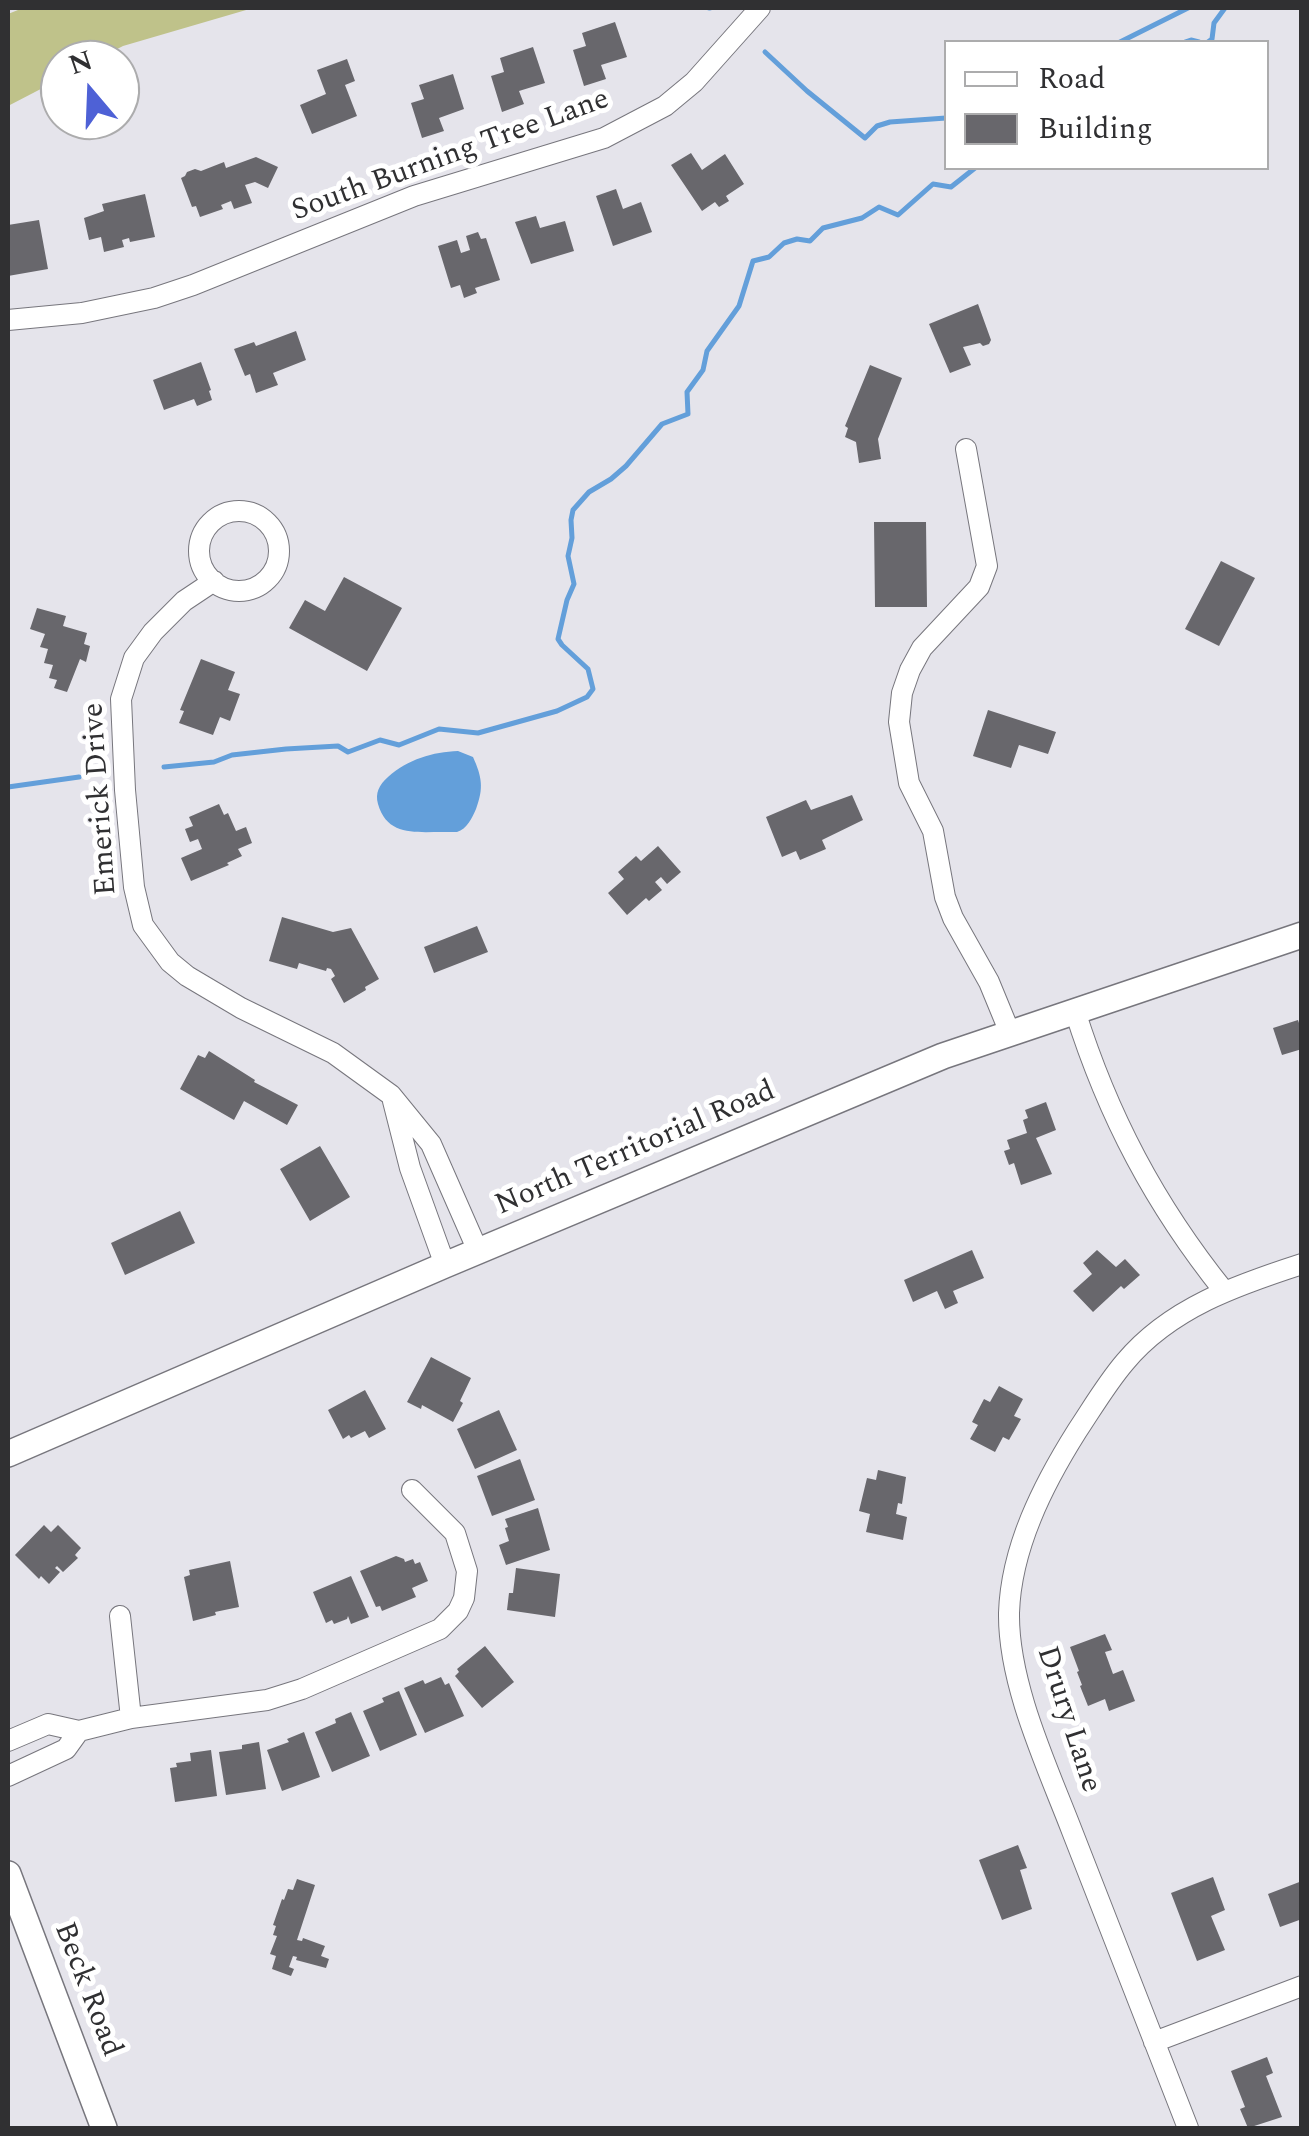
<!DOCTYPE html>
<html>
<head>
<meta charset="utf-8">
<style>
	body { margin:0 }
	#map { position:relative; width:1309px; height:2136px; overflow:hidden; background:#e5e4eb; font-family:Spectral,serif }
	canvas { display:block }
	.frame { position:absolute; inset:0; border:10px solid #303032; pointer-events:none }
	.legend { position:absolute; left:944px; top:40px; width:325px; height:130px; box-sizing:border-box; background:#fff; border:2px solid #acacad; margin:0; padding:12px 18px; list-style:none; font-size:30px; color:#303032 }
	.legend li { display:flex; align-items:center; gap:20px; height:50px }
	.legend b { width:50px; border:2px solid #acacad }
	.north { position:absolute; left:40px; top:40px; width:100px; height:100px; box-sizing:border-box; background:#fff; border:2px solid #acacad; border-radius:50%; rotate:341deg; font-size:28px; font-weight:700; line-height:40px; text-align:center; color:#303032 }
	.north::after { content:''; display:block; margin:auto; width:35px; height:45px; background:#4e61d6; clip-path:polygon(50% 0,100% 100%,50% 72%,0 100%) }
</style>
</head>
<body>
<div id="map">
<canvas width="1309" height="2136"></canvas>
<div class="frame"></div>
<ul class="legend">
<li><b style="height:12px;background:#fff"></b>Road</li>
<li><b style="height:28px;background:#68676c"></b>Building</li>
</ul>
<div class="north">N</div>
</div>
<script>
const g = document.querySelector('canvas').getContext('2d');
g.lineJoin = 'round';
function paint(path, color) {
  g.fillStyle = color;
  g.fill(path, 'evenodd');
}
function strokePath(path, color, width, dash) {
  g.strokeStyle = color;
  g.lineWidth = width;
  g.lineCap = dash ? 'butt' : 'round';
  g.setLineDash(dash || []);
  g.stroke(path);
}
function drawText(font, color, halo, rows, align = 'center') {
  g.font = font + ' Spectral,serif';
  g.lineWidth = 10;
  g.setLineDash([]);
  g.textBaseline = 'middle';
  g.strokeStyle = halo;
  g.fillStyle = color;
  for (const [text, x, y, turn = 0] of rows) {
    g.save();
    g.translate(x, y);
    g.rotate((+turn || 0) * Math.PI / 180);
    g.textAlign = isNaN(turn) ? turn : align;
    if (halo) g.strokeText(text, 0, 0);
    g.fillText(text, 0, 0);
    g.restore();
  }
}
paint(new Path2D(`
	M23,8h230l-130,38 -27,14h-36v19l-52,27v-92z`), '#bfc28a');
paint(new Path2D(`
	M458,751l15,6c9,20 11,31 3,52 -4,9 -9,20 -19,23 -1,0 -14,0 -15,0 -27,0 -55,4 -64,-28 -3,-11 1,-19 10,-27 20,-18 45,-25 70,-26z`), '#639fda');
strokePath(new Path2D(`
	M709,8h1
	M1120,42l68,-34
	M1185,42l6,-2 8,2
	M1208,42l4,-3 2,-16 11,-15
	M765,52l42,39 58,47 12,-12 13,-4 56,-4
	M164,767l50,-5 18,-7 54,-6 52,-3 10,6 32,-12 19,5 40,-16 39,4 79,-22 30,-14 6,-8 -5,-20 -26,-24 -4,-6 9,-39 7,-16 -6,-28 4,-18 -1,-18 2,-10 16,-18 22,-13 15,-13 36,-42 26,-10 -1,-22 16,-22 4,-19 32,-45 14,-45 16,-4 15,-14 13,-4 13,2 13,-13 39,-10 17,-11 19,8 35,-31 18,3 24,-19
	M8,787l71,-10`), '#639fda', 5);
paint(new Path2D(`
	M615,22l12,35 -26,8 5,14 -22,7 -11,-36 13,-4 -4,-13z
	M533,47l12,36 -26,8 5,13 -22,8 -11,-36 13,-4 -4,-14z
	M347,59l8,22 -10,4 12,31 -45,18 -12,-29 26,-11 -9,-24z
	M453,74l11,35 -25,9 5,13 -22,7 -11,-35 13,-4 -5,-14z
	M691,153l11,17 23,-16 19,30 -18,12 3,5 -10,6 -4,-5 -13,9 -31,-46z
	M256,157l22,10 -10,21 -13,-6 -10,3 7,18 -18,6 -3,-8 -10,4 2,4 -23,8 -4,-11 -4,1 -11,-29 4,-2 2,-4 8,-3 6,2 23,-9 2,6z
	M616,189l7,20 18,-7 11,30 -39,14 -17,-50z
	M145,194l10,43 -25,5 -1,-4 -7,2 2,7 -20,5 -3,-15 -12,3 -5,-22 20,-7 -2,-7z
	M536,216l4,12 25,-7 9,30 -43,13 -16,-42z
	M39,220l9,49 -40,7v-51z
	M478,232l3,7 5,-1 14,42 -25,8 2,5 -13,5 -4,-13 -9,3 -13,-42 19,-6 4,13 9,-3 -4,-14z
	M978,304l13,36 -2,4 -6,2 -3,-3 -17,4 8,18 -21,8 -21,-49z
	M296,331l10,29 -33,13 5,12 -22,8 -6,-19 -5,2 -11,-27 20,-7 2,4z
	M201,362l10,28 -2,1 3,9 -15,6 -3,-7 -30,11 -11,-30z
	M870,365l32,13 -24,61 3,20 -22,4 -3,-21 -11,-5 3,-9 -3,-2z
	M874,522h52l1,85h-52z
	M1221,561l34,17 -36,68 -34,-17z
	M344,577l58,31 -35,63 -78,-43 16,-28 20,11z
	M37,608l29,8 -3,10 24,7 -3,11 6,2 -4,16 -6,-3 -13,33 -13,-4 3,-8 -8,-2 4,-13 -9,-2 4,-14 -8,-2 5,-13 -15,-5z
	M201,659l34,13 -7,18 12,4 -10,27 -10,-4 -7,18 -34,-12 5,-12 -4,-1z
	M988,710l68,22 -8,22 -29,-9 -8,23 -38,-12z
	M852,795l11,25 -41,20 4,9 -26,11 -4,-9 -14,6 -16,-40 40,-17 5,10z
	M219,804l5,11 4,-2 8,18 10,-4 6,16 -14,6 4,7 -15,7 2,2 -38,16 -10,-23 21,-9 -4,-10 -8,3 -5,-13 8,-3 -4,-9z
	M658,846l23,26 -14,12 -6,-7 -6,5 7,8 -13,11 -3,-3 -19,17 -19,-22 16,-14 -6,-7 18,-16 5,5z
	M282,917l51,15 18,-4 28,51 -14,8 1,3 -22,13 -13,-24 4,-3 -4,-7 -4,-1 -1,3 -27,-8 -2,6 -28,-8z
	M477,926l11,26 -54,21 -10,-26z
	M1298,1020l1,3 3,-1v27l-20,6 -9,-27z
	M209,1051l46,29 -1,2 44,23 -11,20 -43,-24 -10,19 -54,-31 18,-34 7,3z
	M1046,1102l10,28 -20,8 16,36 -31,11 -7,-22 -5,2 -5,-14 6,-2 -3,-9 20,-7 -4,-13 5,-2 -3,-8z
	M320,1146l30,51 -40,24 -30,-52z
	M180,1211l15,32 -70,32 -14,-32z
	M972,1250l12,28 -31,13 5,12 -13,6 -8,-18 -24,11 -9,-22z
	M1097,1250l19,17 9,-8 15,16 -16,14 -3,-3 -28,26 -20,-21 19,-17 -9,-11z
	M431,1357l40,21 -11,23 3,2 -10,19 -31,-17 -1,4 -14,-7z
	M999,1386l24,13 -9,17 7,3 -12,21 -6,-3 -8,15 -25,-13 8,-14 -6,-3 12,-23 6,3z
	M365,1390l21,39 -17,9 -4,-7 -14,7 -2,-3 -6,4 -15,-29z
	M499,1410l18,40 -42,19 -18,-40z
	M520,1459l15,41 -43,16 -15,-40z
	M878,1470l28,7 -4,27 -4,-1 -2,11 11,3 -4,23 -37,-8 4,-18 -11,-3 8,-33 9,2z
	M538,1508l12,42 -44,15 -7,-20 10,-4 -4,-13 3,-1 -3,-8z
	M44,1525l7,7 7,-7 23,23 -6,7 3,3 -15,14 -6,-6 -2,2 5,4 -11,12 -8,-8 -2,3 -24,-24z
	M396,1556l8,3 1,3 8,-3 2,5 5,-2 8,19 -16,7 4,9 -34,14 -2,-5 -4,1 -16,-36z
	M230,1561l9,46 -24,5 1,3 -23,6 -9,-44 6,-2 -1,-5z
	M516,1568l44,6 -5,43 -48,-7 2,-17h4z
	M351,1576l18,41 -18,7 -3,-8 -1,3 -13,5 -2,-4 -6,3 -13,-31z
	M1105,1634l7,16 -7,2 8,22 10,-4 12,31 -26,10 -4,-12 -17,7 -8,-20 2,-1 -5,-13 2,-1 -9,-24z
	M485,1646l29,36 -32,26 -27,-32 4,-4 -2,-3z
	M441,1677l4,8 4,-2 15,33 -39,17 -21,-45 19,-8 2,4z
	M399,1691l18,44 -37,16 -17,-40 21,-9 -2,-4z
	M351,1712l19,44 -38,16 -17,-40 21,-9 -1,-4z
	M304,1732l16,45 -38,14 -15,-41 22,-8 -2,-3z
	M259,1742l7,47 -40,6 -7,-43 23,-3v-4z
	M211,1750l6,46 -42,6 -5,-34 7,-1 -1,-4 15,-2 -1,-8z
	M1018,1845l9,23 -7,2 12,39 -30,11 -23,-60z
	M1213,1877l12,33 -14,6 14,34 -28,11 -26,-68z
	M297,1879l18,6 -18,55 5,1 1,-3 22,8 -4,10 8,3 -3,9 -30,-8 1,-3 -4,-1 -4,11 5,2 -3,7 -19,-7 4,-13 -6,-2 7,-18 -4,-1 3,-9 -3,-1 9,-26 2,1 4,-11 5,1z
	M1302,1881v38l-22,8 -12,-33z
	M1267,2057l6,16 -7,3 16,41 -34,11 -8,-19 5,-2 -14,-36z`), '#68676c');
const minor = new Path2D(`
	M8,320l74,-7 72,-15 39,-13 221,-89 190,-58 61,-32 29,-24 66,-74
	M966,449l21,117 -8,21 -57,61 -12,22 -8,23 -3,29 10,61 24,48 12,66 8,21 36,64 21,51
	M199 551a40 40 0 1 1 80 0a40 40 0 1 1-80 0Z
	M214,581l-30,20 -31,31 -19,26 -13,41 4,91 9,97 9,38 27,37 17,14 54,32 92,45 58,42 40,49 47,107
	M1075,1011c33,105 80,194 149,280
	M393,1101l17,67 35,97
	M120,1616l11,102
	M8,1741l40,-17 31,7 52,-13 136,-18 35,-11 138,-60 18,-18 6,-13 3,-27 -12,-38 -43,-43
	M8,1776l58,-27 13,-18
	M1154,2042l148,-56
	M1188,2128c-38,-99 -77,-198 -116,-297 -25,-65 -64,-147 -63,-218 2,-65 34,-128 68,-182 16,-24 30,-48 48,-69 45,-54 112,-77 177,-98`);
const major = new Path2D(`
	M8,1454l437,-189 498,-209 359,-121
	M8,1874l96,254`);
strokePath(minor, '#77767d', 22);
strokePath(major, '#77767d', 28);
strokePath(minor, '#fff', 20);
strokePath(major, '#fff', 25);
drawText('30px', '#303032', '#fff', [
	["South Burning Tree Lane",451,157,-20],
	["Emerick Drive",102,799,-94],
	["North Territorial Road",636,1150,-23],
	["Drury Lane",1067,1720,72],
	["Beck Road",86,1990,69]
]);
</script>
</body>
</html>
